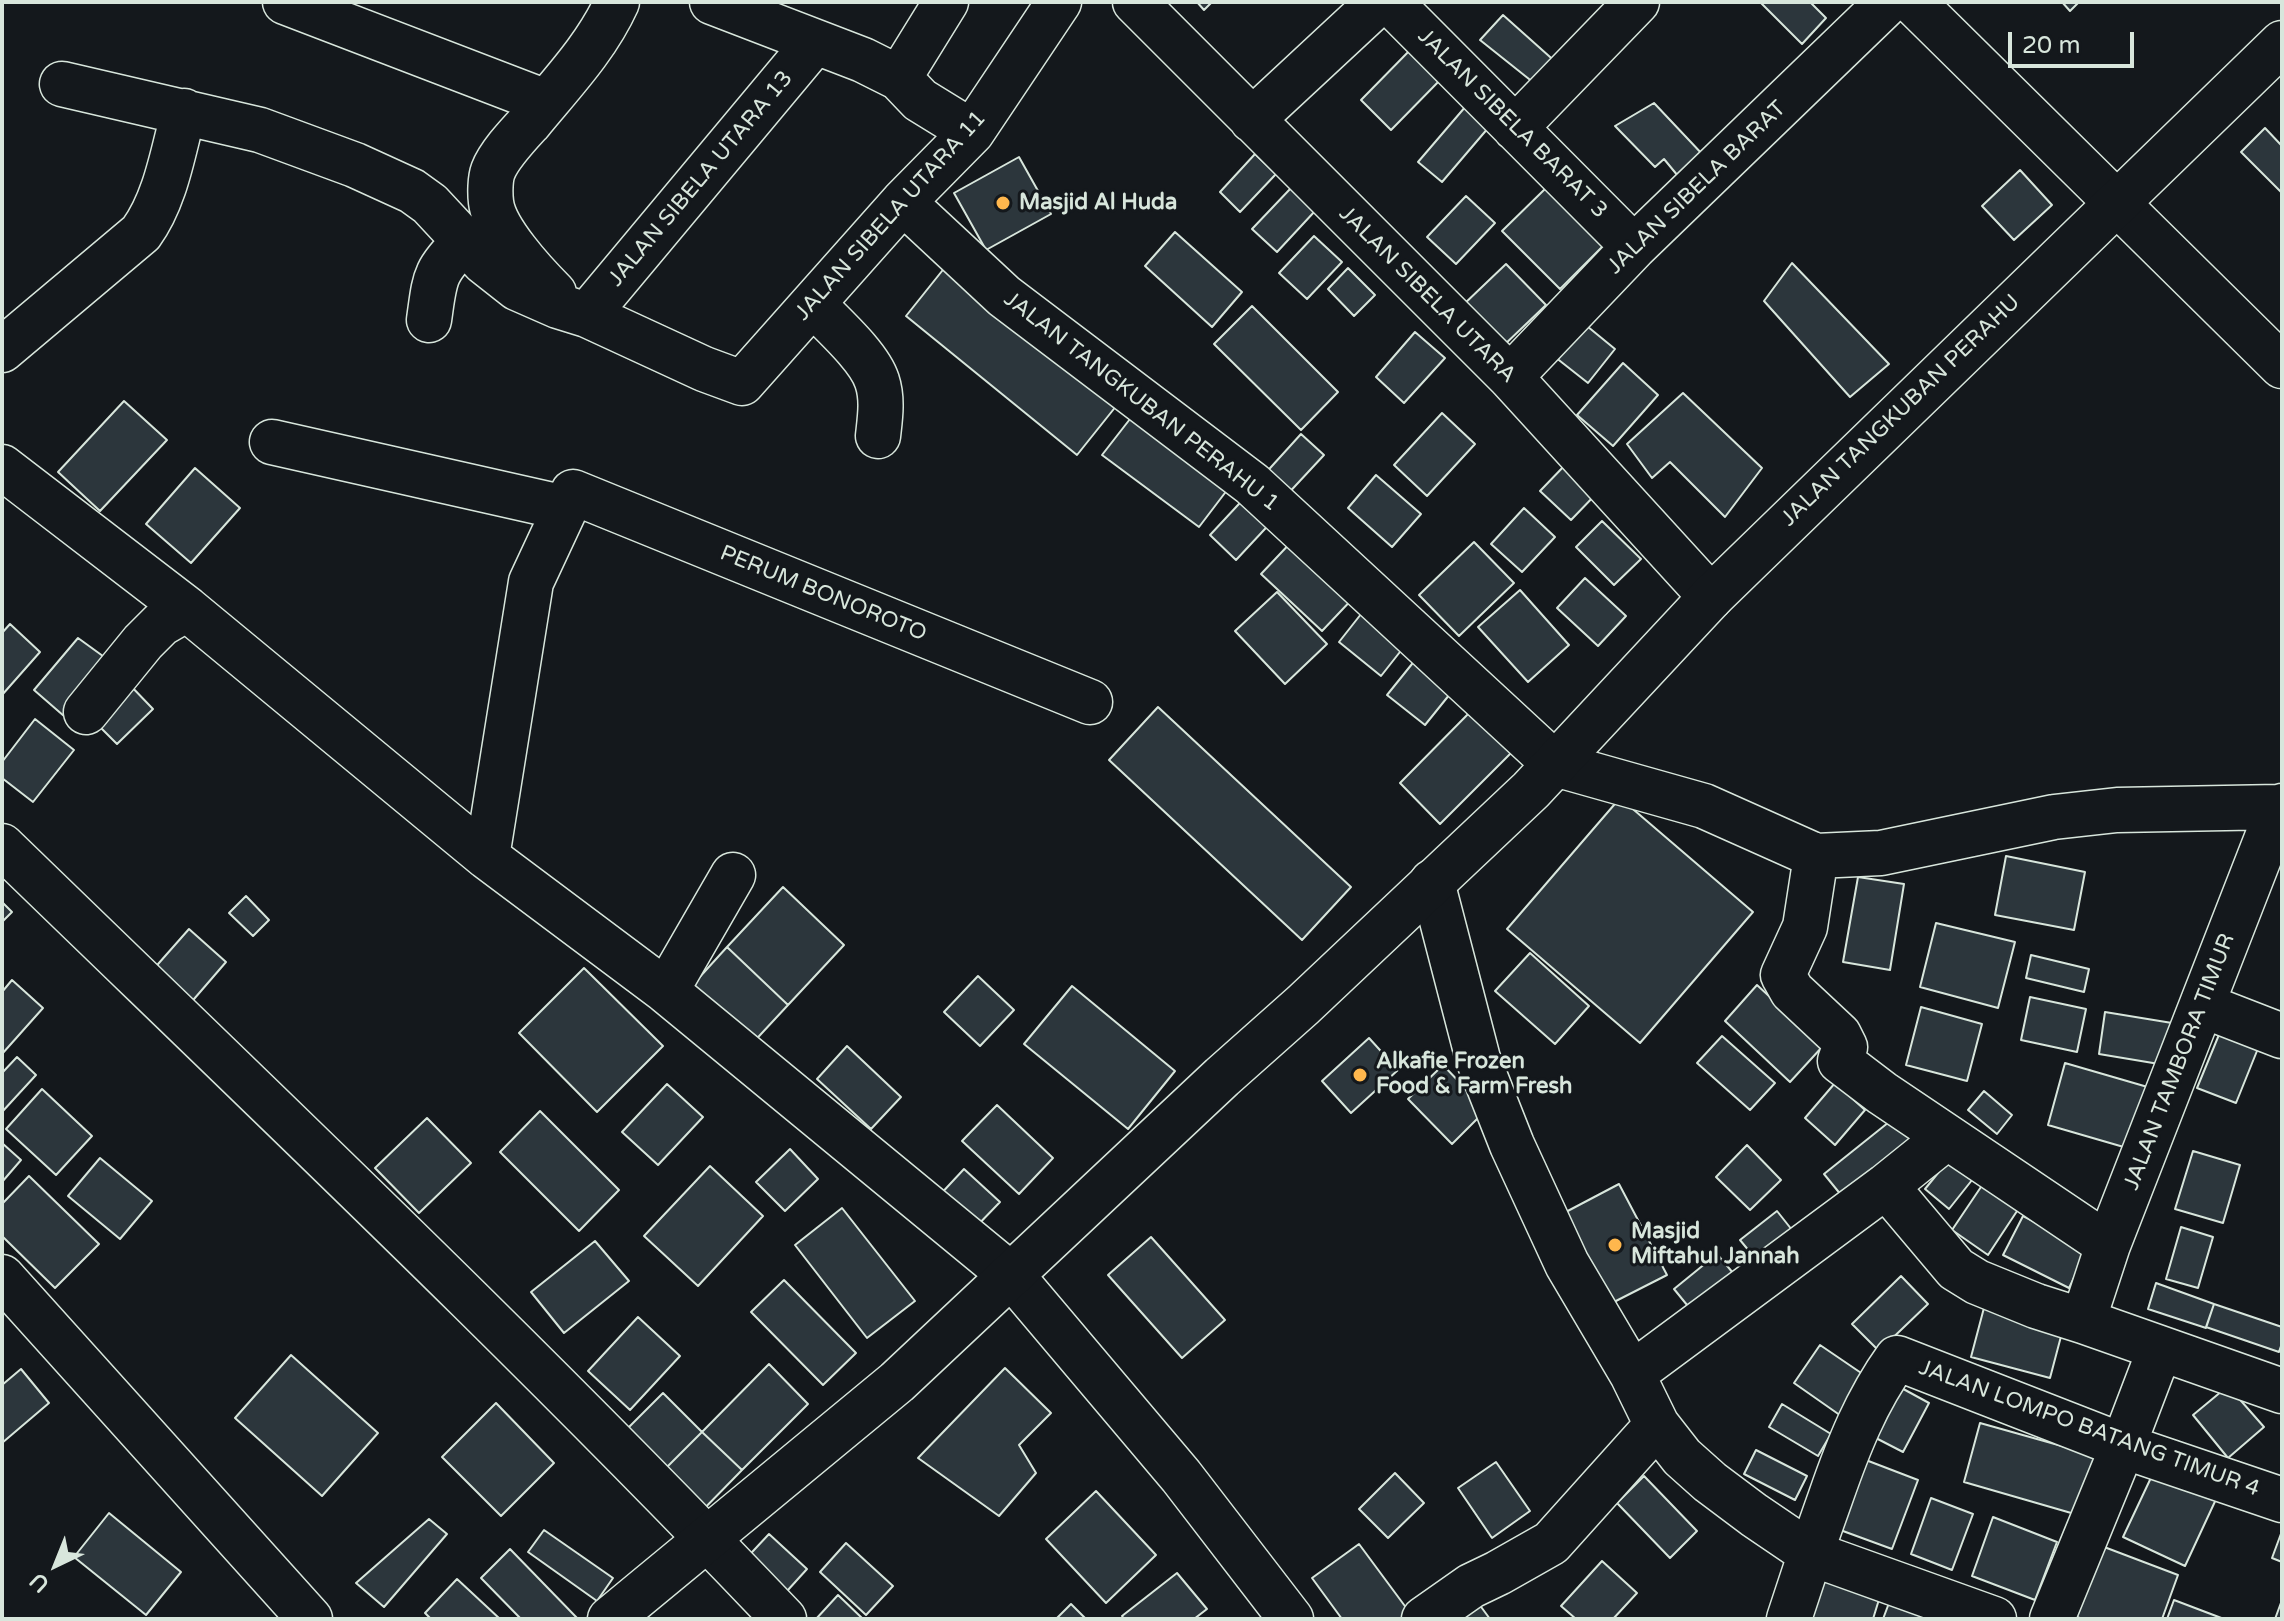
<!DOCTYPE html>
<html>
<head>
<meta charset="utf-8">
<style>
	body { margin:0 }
	#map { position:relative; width:2284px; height:1621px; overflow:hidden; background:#14181c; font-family:"Varela Round",sans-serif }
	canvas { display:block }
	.frame { position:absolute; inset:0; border:4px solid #d8e6dc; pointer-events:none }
	.north { position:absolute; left:16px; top:1525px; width:80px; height:80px; -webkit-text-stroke:6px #14181c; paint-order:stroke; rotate:223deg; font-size:22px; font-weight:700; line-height:32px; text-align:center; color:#d8e6dc }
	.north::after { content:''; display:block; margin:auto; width:28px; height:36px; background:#d8e6dc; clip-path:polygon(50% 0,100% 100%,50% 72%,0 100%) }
	.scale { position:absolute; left:2008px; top:32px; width:126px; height:36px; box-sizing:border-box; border:4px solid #d8e6dc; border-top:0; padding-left:10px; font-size:24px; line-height:28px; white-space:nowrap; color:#d8e6dc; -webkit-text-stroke:6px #14181c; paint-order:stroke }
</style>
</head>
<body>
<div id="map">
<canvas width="2284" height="1621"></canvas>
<div class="frame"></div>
<div class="north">U</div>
<div class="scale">20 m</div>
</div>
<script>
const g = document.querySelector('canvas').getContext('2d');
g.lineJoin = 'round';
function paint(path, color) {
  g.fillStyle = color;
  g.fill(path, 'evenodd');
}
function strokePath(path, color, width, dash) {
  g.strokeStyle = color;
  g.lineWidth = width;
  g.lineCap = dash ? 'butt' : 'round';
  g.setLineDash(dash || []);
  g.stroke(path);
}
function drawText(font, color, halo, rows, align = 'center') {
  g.font = font + ' "Varela Round",sans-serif';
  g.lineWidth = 6;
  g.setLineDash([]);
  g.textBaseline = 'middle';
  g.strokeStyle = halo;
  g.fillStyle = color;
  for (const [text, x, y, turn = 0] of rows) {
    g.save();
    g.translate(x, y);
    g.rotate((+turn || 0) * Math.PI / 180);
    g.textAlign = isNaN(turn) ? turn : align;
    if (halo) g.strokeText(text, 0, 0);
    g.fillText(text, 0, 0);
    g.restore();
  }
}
const building = new Path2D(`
	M1197,2h15l-8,8z
	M1760,2h50l16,16 -24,26z
	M2062,2h17l-9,9z
	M1503,15l56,50 -20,22 -59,-47z
	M1414,46l30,30 -53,54 -30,-30z
	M1654,103l50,53 -26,20 -14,-17 -9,8 -40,-41z
	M1466,106l23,21 -47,55 -24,-20z
	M2265,128l17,18v47l-41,-41z
	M1255,154l21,20 -36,38 -20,-20z
	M1019,157l32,57 -65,36 -32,-57z
	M2020,170l32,35 -38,35 -32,-34z
	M1291,188l24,23 -38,41 -25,-23z
	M1546,188l57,58 -43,43 -58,-58z
	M1466,196l29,27 -39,41 -29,-27z
	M1175,232l67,60 -30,35 -67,-61z
	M1314,236l28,26 -35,37 -28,-26z
	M1792,263l97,101 -39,33 -86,-96z
	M1506,264l40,41 -45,43 -39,-42z
	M946,266l171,139 -40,50 -171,-139z
	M1348,268l27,27 -21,21 -26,-27z
	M1252,306l86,86 -37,38 -87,-86z
	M1582,322l33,27 -27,34 -33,-26z
	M1415,332l30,26 -41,45 -28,-26z
	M1623,363l35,32 -45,51 -36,-31z
	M1683,393l79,75 -37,49 -55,-55 -18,16 -25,-34z
	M124,401l43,39 -67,71 -42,-39z
	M1137,410l97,71 -35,46 -97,-72z
	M1442,413l33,31 -48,52 -33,-31z
	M1301,434l23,21 -40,43 -22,-21z
	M1567,463l31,29 -27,28 -31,-29z
	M195,468l45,40 -49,55 -45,-39z
	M1376,475l45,39 -29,33 -44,-39z
	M1251,491l26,25 -41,44 -26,-25z
	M1524,508l31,29 -33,35 -31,-28z
	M1602,521l39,38 -27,26 -38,-38z
	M1296,537l61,57 -35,37 -61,-57z
	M1474,542l40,41 -55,53 -40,-41z
	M1585,578l41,38 -28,30 -41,-38z
	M1520,590l49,55 -41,37 -50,-55z
	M1277,592l50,52 -42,40 -50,-53z
	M1365,609l42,34 -26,33 -42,-34z
	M10,624l30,28 -38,43v-62z
	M78,638l40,29 -46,56 -38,-33z
	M1416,659l38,30 -29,36 -38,-30z
	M128,683l25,26 -36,35 -26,-26z
	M1158,707l193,180 -49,53 -193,-180z
	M1474,708l41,41 -75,75 -40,-41z
	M35,719l39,31 -41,52 -31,-24v-16z
	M1620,798l133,114 -113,131 -133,-114z
	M2006,856l79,16 -11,58 -79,-15z
	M1858,877l46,7 -14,86 -47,-8z
	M783,887l61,58 -56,60 -61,-58z
	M246,896l23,24 -16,16 -24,-23z
	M2,902l10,10 -10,10z
	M1936,923l79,19 -17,66 -78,-21z
	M189,929l37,33 -38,44 -37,-34z
	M727,947l61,58 -40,43 -61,-57z
	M1530,953l59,53 -34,38 -60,-53z
	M2031,955l58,14 -5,23 -58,-14z
	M584,968l79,78 -66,66 -78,-79z
	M978,976l36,34 -34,36 -36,-34z
	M12,980l31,28 -41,46v-62z
	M1757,985l66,61 -33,36 -65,-61z
	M1072,986l103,85 -47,58 -104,-85z
	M2030,997l56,12 -9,43 -56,-12z
	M1921,1007l61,17 -15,57 -61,-16z
	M2105,1012l67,11 -7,42 -66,-11z
	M2223,1025l38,16 -25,62 -39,-15z
	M1722,1036l53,47 -25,27 -53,-47z
	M1369,1038l29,32 -47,43 -29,-32z
	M847,1046l54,51 -30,32 -54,-50z
	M17,1057l19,18 -34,37v-39z
	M2065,1063l86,25 -17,62 -86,-25z
	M1443,1065l43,45 -34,34 -44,-45z
	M1835,1083l30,27 -30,35 -30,-27z
	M667,1084l36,33 -45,48 -36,-33z
	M42,1089l50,47 -36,39 -50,-46z
	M1984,1091l28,24 -15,19 -29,-24z
	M997,1105l56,53 -34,36 -57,-53z
	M540,1111l79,79 -40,41 -79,-79z
	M427,1118l44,45 -52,50 -44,-45z
	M1894,1118l22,27 -70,56 -22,-27z
	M2,1143l19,17 -19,22z
	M1747,1145l34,35 -31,30 -34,-33z
	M790,1149l28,30 -33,32 -29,-29z
	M1956,1151l24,19 -31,39 -24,-20z
	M2193,1151l47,14 -17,58 -48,-14z
	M100,1158l52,43 -32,38 -52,-43z
	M710,1166l53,50 -65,70 -54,-50z
	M964,1169l36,33 -28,29 -35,-33z
	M29,1176l70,68 -44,44 -53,-52v-32z
	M1987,1178l36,24 -35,53 -36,-25z
	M1619,1184l48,91 -57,29 -48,-90z
	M842,1208l73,93 -48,37 -72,-93z
	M1777,1211l19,24 -37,28 -19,-23z
	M2023,1216l65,33 -19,39 -66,-33z
	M2181,1227l32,10 -15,51 -32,-9z
	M1151,1237l74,83 -43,38 -74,-83z
	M595,1241l34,40 -65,52 -33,-41z
	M1717,1254l22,26 -43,36 -22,-27z
	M1901,1276l27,28 -49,47 -27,-27z
	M784,1280l72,73 -33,32 -72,-73z
	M2156,1283l58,21 -8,24 -58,-19z
	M1985,1304l79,21 -14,53 -79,-21z
	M2214,1304l68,23v16l-3,9 -73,-25z
	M638,1317l42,39 -50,54 -42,-39z
	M1820,1345l50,34 -26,39 -50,-35z
	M291,1355l87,78 -56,63 -87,-78z
	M769,1364l39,40 -66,66 -40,-38z
	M1005,1368l46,45 -32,32 17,28 -37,43 -81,-58z
	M21,1369l28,34 -47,40v-58z
	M1896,1385l33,18 -26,49 -33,-17z
	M2228,1386l36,41 -36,31 -35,-43z
	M663,1393l39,39 -47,47 -39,-39z
	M496,1403l58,60 -53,53 -59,-59z
	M1782,1404l49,30 -13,22 -49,-29z
	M1980,1423l121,34 -16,60 -121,-35z
	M702,1432l40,38 -47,48 -40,-39z
	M1756,1450l51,26 -12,24 -51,-26z
	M1858,1457l60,23 -26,69 -60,-22z
	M1496,1462l34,49 -38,27 -34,-50z
	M2157,1465l61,30 -33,71 -62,-29z
	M1395,1473l29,30 -36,35 -29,-29z
	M1644,1476l53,55 -27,27 -53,-55z
	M1096,1491l60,64 -50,48 -60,-64z
	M1931,1498l42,16 -21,56 -41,-16z
	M109,1513l72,59 -35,43 -72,-58z
	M1993,1517l64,25 -22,58 -63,-24z
	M429,1519l18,15 -63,73 -28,-24z
	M544,1530l69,48 -16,23 -69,-49z
	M2282,1531v31l-10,-4z
	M769,1534l38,35 -29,32 -38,-36z
	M2091,1542l87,33 -16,44h-80l-17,-7z
	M846,1543l47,43 -27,29 -46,-43z
	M1359,1544l54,73 -3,2h-68l-30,-41z
	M510,1549l68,70h-57l-40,-41z
	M1602,1561l35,32 -24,26h-37l-15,-13z
	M1825,1570l56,23 -8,26h-68z
	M1177,1573l30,36 -13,10h-70l-2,-3z
	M457,1579l43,40h-69l-6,-6z
	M1895,1587l58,32h-70z
	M838,1595l25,24h-47z
	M1476,1600l14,19h-35z
	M2174,1600l50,19h-57z
	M2282,1600v19h-7z
	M1071,1604l15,15h-30z`);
paint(building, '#2c363c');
strokePath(building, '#d8e6dc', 2);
const minor = new Path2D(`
	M285,2l261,100
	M712,2l151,58 36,18 21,22 52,32
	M1135,2l375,375 201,220
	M1390,2l244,245
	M1913,2l369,364
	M899,78l47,-76
	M62,84l198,46 95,35 57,26 18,13 54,58 33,26 41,18 29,9 117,54 38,14 161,-181 69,-70 87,-130
	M1252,120l127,-118
	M1515,128l122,-126
	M903,202l101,94 248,188 303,280 149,42 112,50 65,-3 173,-36 63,-7 162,-3
	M554,293c-20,-20 -60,-63 -63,-91 -1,-8 -1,-23 2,-31 6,-16 25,-36 37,-49 32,-39 66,-74 87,-120
	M813,304c18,19 56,52 64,77 6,18 3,37 1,55
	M587,315l228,-273
	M429,320c6,-42 4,-48 36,-79
	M2,350l139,-117c25,-34 32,-82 43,-122
	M1510,377l124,-130 254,-245
	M272,442l293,66
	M2,467l185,142 300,248 179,134 346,285 169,200 110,143
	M86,712l57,-70 18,-18 26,-15
	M2,846c263,255 530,508 782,773
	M1816,856l-11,71 -22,48 9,16 47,44 6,12 -5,14 42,32 226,152
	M487,857l44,-275 42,-90 517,210
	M1432,882l46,177 34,86 55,119 65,110 25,51 25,32 28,25 44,33 56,38 184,66
	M666,991l67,-116
	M2202,1005l80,31
	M1886,1186l70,83 21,13 59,24 47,15 199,70
	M2,1277l308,342
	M2083,1321l25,-76 171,-438 3,-1
	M1632,1374l254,-188 51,-41
	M1424,1619l47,-33 27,-13 53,-30 106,-118
	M1789,1619c13,-41 27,-82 42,-123 17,-49 35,-95 66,-138l226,88 159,54
	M2052,1619l71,-173 37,-97`);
const major = new Path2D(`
	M610,1619l287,-237 325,-305 81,-72 228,-215 180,-193 571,-554`);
strokePath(minor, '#d8e6dc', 47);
strokePath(major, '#d8e6dc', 47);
strokePath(minor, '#14181c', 44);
strokePath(major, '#14181c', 44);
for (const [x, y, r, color] of [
	[1003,203,8,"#ffb74d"],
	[1360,1075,8,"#ffb74d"],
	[1615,1245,8,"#ffb74d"]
]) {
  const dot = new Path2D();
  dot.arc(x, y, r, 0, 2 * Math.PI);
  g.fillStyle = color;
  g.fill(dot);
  strokePath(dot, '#14181c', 3);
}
drawText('22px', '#d8e6dc', '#14181c', [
	["JALAN SIBELA BARAT 3",1512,124,45],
	["JALAN SIBELA UTARA 13",701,179,-50],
	["JALAN SIBELA BARAT",1697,188,-44],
	["JALAN SIBELA UTARA 11",891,216,-48],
	["JALAN SIBELA UTARA",1427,295,45],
	["JALAN TANGKUBAN PERAHU 1",1141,402,38],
	["JALAN TANGKUBAN PERAHU",1901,411,-44],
	["PERUM BONOROTO",823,594,22],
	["JALAN TAMBORA TIMUR",2180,1062,-69],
	["JALAN LOMPO BATANG TIMUR 4",2089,1429,20]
]);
drawText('bold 22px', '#d8e6dc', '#14181c', [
	["Masjid Al Huda",1019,203],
	["Alkafie Frozen",1376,1062],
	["Food & Farm Fresh",1376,1087],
	["Masjid",1631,1232],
	["Miftahul Jannah",1631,1257]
], 'left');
</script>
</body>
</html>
